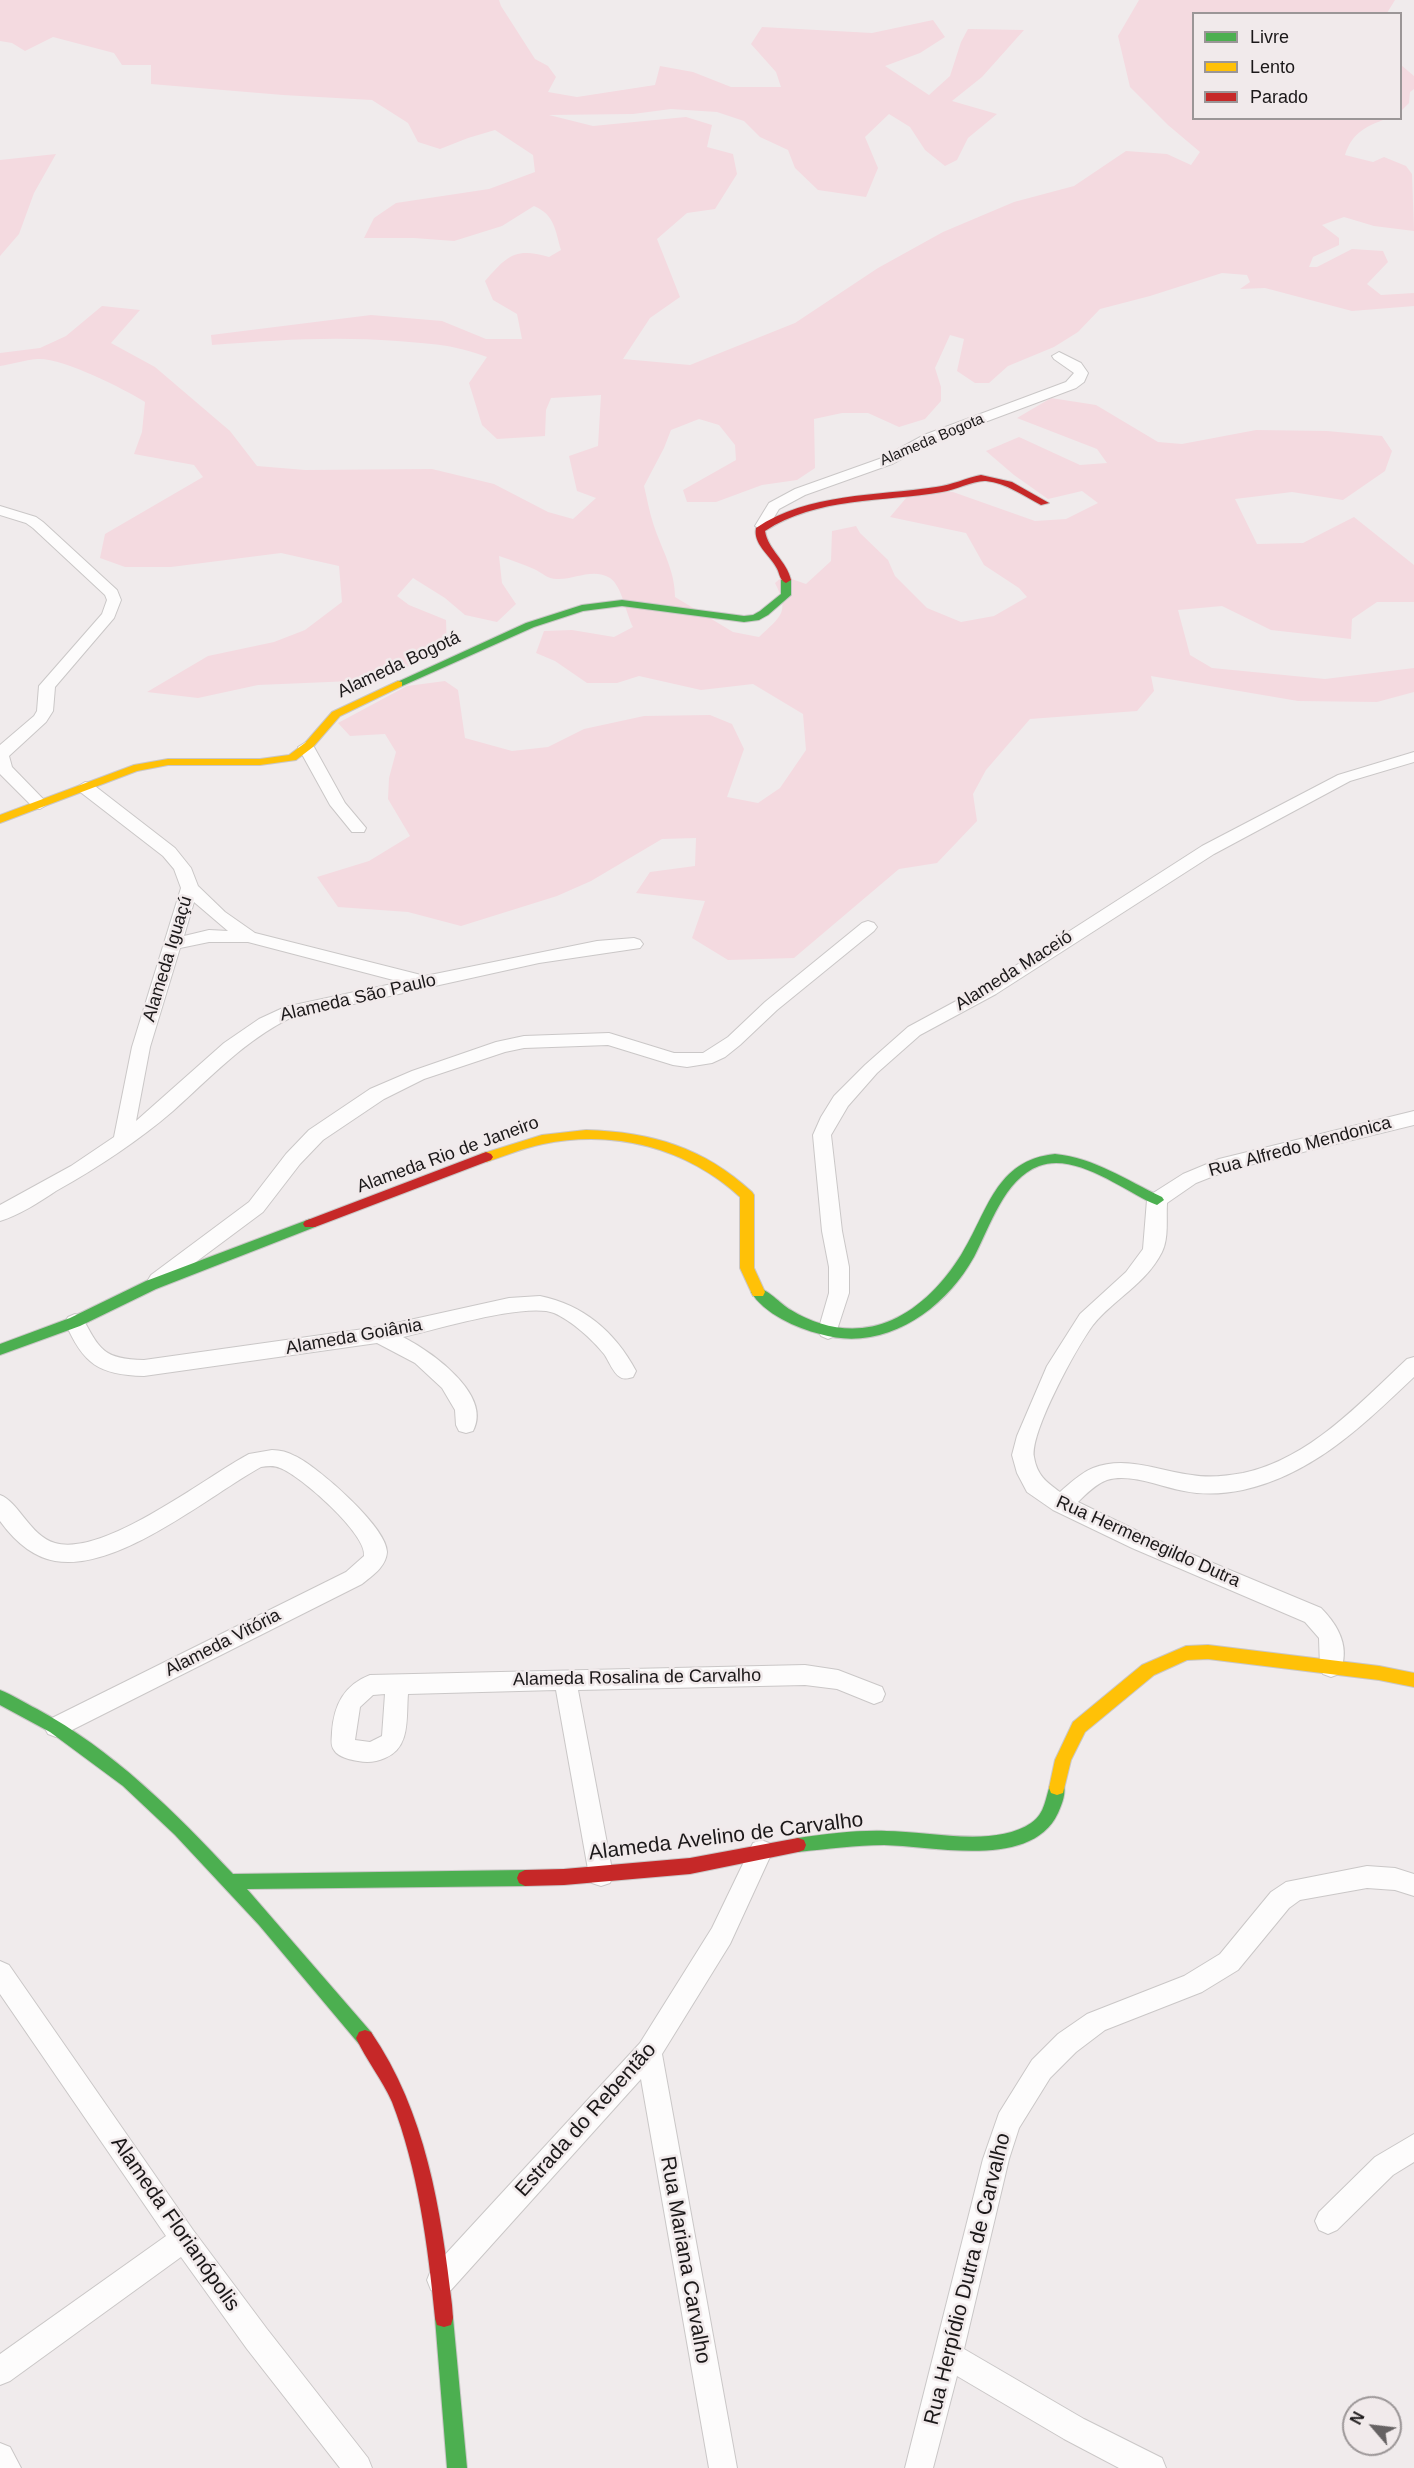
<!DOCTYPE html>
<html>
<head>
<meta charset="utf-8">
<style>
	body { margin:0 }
	#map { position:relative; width:1414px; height:2468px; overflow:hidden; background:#f0ebec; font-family:Helvetica,sans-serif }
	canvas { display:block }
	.legend { position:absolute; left:1192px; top:12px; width:210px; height:108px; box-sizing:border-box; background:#f1eaeb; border:2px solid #9b9697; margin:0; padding:8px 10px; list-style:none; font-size:18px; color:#1b1819 }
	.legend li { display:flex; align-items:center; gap:12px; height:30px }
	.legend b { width:30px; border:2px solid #9b9697 }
	.north { position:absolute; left:1342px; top:2396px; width:60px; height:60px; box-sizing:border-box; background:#f1eaeb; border:2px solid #9b9697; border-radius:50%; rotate:298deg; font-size:16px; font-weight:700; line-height:24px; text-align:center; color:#1b1819 }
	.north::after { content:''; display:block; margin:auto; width:21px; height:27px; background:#666263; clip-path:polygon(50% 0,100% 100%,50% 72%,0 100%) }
</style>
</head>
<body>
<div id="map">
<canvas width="1414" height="2468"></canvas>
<ul class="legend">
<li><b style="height:8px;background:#4caf50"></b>Livre</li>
<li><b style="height:8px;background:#ffc107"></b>Lento</li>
<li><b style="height:8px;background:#c62828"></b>Parado</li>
</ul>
<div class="north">N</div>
</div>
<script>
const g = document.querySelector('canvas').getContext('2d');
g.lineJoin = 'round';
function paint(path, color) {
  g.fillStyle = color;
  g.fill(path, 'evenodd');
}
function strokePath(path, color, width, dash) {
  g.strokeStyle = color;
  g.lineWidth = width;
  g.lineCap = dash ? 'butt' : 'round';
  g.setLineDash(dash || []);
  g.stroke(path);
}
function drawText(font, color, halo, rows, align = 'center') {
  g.font = font + ' Helvetica,sans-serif';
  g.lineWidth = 5;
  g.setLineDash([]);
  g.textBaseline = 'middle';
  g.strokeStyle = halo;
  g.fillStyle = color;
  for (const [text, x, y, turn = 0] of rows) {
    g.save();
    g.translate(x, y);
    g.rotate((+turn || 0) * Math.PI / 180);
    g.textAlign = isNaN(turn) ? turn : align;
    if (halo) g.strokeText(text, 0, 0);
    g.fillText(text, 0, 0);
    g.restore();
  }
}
paint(new Path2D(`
	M0,0h499l2,6 34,53 13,7 8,11 -8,15 29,5 78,-12 5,-19 33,6 38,15h50l-5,-15 -25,-28 11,-17 110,6 61,-13 12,17 -25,16 -35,13 44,29 21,-19 11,-34 7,-13 56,1 -42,47 -30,24 45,13 -29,24 -11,22 -12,6 -20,-16 -15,-23 -21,-13 -24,23 13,31 -12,29 -48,-7 -23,-22 -7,-18 -28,-13 -16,-16 -27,-9 -46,-3 -38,5 -84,1 44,11 93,-9 26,8 -5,22 26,7 4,20 -22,35 -28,4 -30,26 23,58 -30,21 -27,41 67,6 105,-42 83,-55 65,-36 71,-30 60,-16 52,-35 41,3 24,11 9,-13 -32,-27 -38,-38 -12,-51 21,-36h256l-8,13 -193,1v104l192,1c-20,7 -34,14 -41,36l28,7 11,-5 22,9 6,8 2,57 -40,-5 -30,-9 -22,8 17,13v7l-26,12 -4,10h8l35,-18 31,2 5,11 -21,22 14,11 33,-2v13l-62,5 -87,-23 -25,1 10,-7 -3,-7 -25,-2 -72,23 -50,13 -22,23 -24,15 -46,19 -19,17h-14l-18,-12 7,-32 -14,-4 -15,33 6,19v14l-16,18 -26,8 -31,-14h-26l-28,6 1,49 -18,12 -35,5 -46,17h-29l-4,-12 53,-30 -1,-15 -16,-20 -20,-6 -28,11 -7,18 -20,38c3,12 5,25 9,37 8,26 22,46 22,74l58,35 26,5c22,-21 31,-24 16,-54l8,-7 23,8 25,-23 1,-30 24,-5 4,7 28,27 7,16 32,32 34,14 33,-6 33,-19 -8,-9 -35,-23 -18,-32 -76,-16 22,-26 41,1 82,29 31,-2 32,-16 -16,-12 -34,8 -34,-24 -28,-24 33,-14 61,28 27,-2 -10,-14 -80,-31 34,-20 45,7 62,37 24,2 74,-14 71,1 55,5 10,15 -7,20 -42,29 -51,-8 -57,7 22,45 46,-1 51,-26 60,48v37h-37l-25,17 -1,20 -80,-9 -49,-24 -44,4 12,45 22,13 113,11 89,-11v24l-37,10 -79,-1 -147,-25 3,15 -17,20 -107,8 -44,51 -13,24 4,27 -40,42 -38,6 -105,89 -66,2 -36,-22 13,-37 -69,-8 14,-21 45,-6 1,-28 -34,1 -71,42 -34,15 -96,30 -53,-14 -70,-5 -21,-30 52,-16 41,-25 -22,-37 1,-21 7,-26 -11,-18 -35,2 -12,-13 69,-37 38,-5 13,9 7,48 47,13 36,-4 36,-18 60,-13 66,-1 22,9 12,25 -17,48 31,6 22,-15 26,-38 -3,-36 -50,-30 -52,6 -62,-14 -22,7h-30l-32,-22 -19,-8 8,-22 28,-1 42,7 19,-10c-7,-13 -11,-41 -23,-49 -17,-10 -34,1 -51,1 -11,1 -16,-6 -25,-10 -11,-5 -23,-9 -35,-13l3,27 14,21 -19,18 -32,-7 -20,-17 -32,-20 -16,18 12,9 37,15 1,30 -71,30 -118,5 -60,13 -51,-6 61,-36 66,-14 31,-12 37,-28 -3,-36 -58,-13 -110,14h-46l-25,-9 5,-24 98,-57 -9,-12 -60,-11 8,-22 3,-30c-22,-14 -84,-45 -108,-43 -12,1 -25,5 -37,7v-13l40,-5 26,-12 36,-30 38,4 -29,33 44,24 75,64 27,35 48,4 127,-1 62,15 54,28 25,7 23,-21 -19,-7 -8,-35 29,-10 3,-51 -50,3 -5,12 -1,26 -48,3 -15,-14 -13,-42 18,-26c-35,-13 -55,-13 -90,-16 -64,-5 -121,-1 -185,4l-1,-10 160,-20 71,6 44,18h36l-5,-25 -24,-14 -8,-19c22,-25 30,-34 64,-24l12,-7c-6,-20 -6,-35 -27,-44l-32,20 -48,15 -40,-3h-50l10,-20 22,-15 93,-14 46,-17 -2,-17 -38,-25 -27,8 -28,11 -22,-7 -10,-19 -36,-23 -89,-5 -132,-11v-19h-29l-8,-12 -61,-16 -28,14 -13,-8 -12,-2z
	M1401,65l13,11v13l-4,3 -1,11 -8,8z
	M56,154l-22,39 -15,41 -19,22v-96z`), '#f4dae0');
const street = new Path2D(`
	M1059,352l22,11 7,10 -4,9 -8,6 -142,53 -42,23 -87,31 -26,14 -12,20 -5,1 -7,-4 14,-23 26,-14 87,-31 42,-23 142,-53 8,-9 -20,-14 -2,-3z
	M0,506l36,11 7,5 74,68 4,10 -7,18 -59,69 -2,24 -7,11 -37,34 3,11 36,37 -8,5 -6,-1 -34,-34v-29l34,-29 3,-5 2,-25 63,-72 5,-14 -2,-5 -72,-67 -7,-5 -26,-8z
	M306,742l8,5 31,56 21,25 -2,4h-12l-22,-27 -32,-58z
	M1414,752v10l-64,19 -136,73 -218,140 -76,41 -43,38 -29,33 -17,29 11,96 7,36v26l-14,43 -7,3 -7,-3 -3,-5 11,-38v-26l-7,-36 -9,-96 8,-18 13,-21 31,-31 43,-38 76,-41 218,-140 136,-71z
	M85,782l6,1 84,65 16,20 7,18 27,26 30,21 170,43 172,-35 37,-3 6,2 3,4 -3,4 -101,15 -249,55c-46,23 -79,59 -117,93 -36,31 -76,57 -117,80 -17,11 -36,24 -56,30v-16l71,-39 43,-29 18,-90 49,-159 -7,-19 -11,-13 -84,-65 -2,-4zM194,902l34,29 -19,-1 -25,6zM209,942h39l153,40 -116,25 -26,12 -35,24 -88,78 14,-74 30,-99z
	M868,921l6,2 3,4 -3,4 -97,79 -37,35 -15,12 -13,6 -25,4 -14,-2 -65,-20 -84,3 -19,4 -81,27 -40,20 -61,41 -23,24 -37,48 -98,73 -7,2 -7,-2 -3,-5 3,-5 98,-73 37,-48 23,-24 61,-41 42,-18 84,-29 28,-6 85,-3 65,20h29l25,-16 37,-35 97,-79z
	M1414,1111v14l-185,45 -33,13 -29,20c-1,15 2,35 -5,49 -16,32 -48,47 -69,73 -16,22 -63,107 -59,132 3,18 12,25 26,35 10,-9 21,-19 33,-24 33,-13 66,3 99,7 17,3 34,1 51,-2 66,-14 116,-69 164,-114l7,-2v20c-51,48 -100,97 -171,113 -19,4 -40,5 -59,1 -23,-4 -53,-18 -77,-11 -11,4 -21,14 -29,22l70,34 173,72c18,18 30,41 18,66l-8,3 -8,-3 -3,-7 -1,-29 -14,-16 -173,-74 -79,-38 -26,-18 -10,-19 -5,-18 5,-19 30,-70 33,-52 46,-42 17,-23 4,-49 3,-5 33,-21 36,-15z
	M540,1296c44,9 75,36 96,75l-3,6c-4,1 -9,3 -13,0 -7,-4 -11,-16 -16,-23 -12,-15 -32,-33 -50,-41 -28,-11 -119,17 -151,24 27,14 90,57 70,94l-7,2 -7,-2 -3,-6 -1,-15 -13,-22 -27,-25 -38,-20 -233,33c-45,-1 -61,-12 -79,-54l3,-5 7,-3 7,3c18,33 21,42 62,43l234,-33 131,-29z
	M272,1450c8,0 16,2 23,6 22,10 92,71 92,96 -1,15 -15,24 -25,32l-298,150 -8,3 -8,-3 -4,-7 4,-7 298,-148 18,-16c4,-21 -64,-81 -84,-88 -6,-3 -13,-2 -19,-1 -54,30 -143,105 -206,94 -23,-4 -42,-22 -55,-40v-26c19,7 30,41 55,48 49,14 149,-65 194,-89z
	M805,1665l33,5 44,17 3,7 -3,7 -8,3 -37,-15 -32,-4 -227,5 35,185 -3,8 -9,3 -9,-3 -3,-8 -33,-185 -148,4c-2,23 3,54 -23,64 -9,4 -17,5 -27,3 -7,-1 -20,-4 -24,-11 -4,-5 -2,-12 -2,-18 2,-27 12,-47 38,-57zM385,1694l-3,42 -12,6 -15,-2 5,-33 13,-12z
	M761,1840l8,3 4,8 -4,8 -39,85 -68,110 75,414h-28l-68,-389 -190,211 -10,4 -10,-4 -4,-10 4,-10 209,-227 72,-115 41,-85z
	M1367,1866l28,2 19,6v22l-19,-6 -28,-2 -67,12 -11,8 -51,62 -36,22 -97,38 -29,22 -26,26 -31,50 -10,31 -45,190 120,70 78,39 4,10h-47l-55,-29 -107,-63 -24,92h-28l78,-309 16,-46 33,-53 26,-26 29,-20 97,-38 36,-22 51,-62 15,-10z
	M0,1961l9,4 184,265 74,99 101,129 4,10h-32l-93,-119 -66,-92 -171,124 -10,4v-31l166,-118 -166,-242z
	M1414,2134v28l-21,13 -56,55 -9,4 -9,-4 -4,-9 4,-9 56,-55z
	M0,2443l10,4 11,21h-21z`);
const fast = new Path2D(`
	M786,577l5,3v15l-23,20 -9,5 -15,2 -122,-16 -39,5 -49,16 -132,59h-8l-1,-2 133,-61 56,-18 40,-5 122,16 9,-1 7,-4 21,-17v-14z
	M1055,1154c40,4 71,26 107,43l2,3 -7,5 -5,-2c-30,-14 -78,-51 -113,-37 -35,13 -49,61 -65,91 -30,54 -91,96 -154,77 -23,-6 -56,-20 -69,-42l2,-4c12,-3 27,16 38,22 31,19 67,25 101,10 29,-13 52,-38 69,-65 27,-43 34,-95 94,-101z
	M310,1219l7,5 -2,3 -159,62 -76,37 -80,29v-11l70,-26 76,-37z
	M0,1690c13,5 25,13 37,19 76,41 138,103 196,165l292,-4 6,3 2,5 -2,5 -6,3 -278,3 124,143 3,6 -3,6 -6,2 -6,-2 -100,-119 -84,-90 -52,-49 -73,-54 -50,-27z
	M1057,1781l6,2c4,9 -1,21 -5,30 -26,57 -125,33 -174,32 -28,0 -57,4 -86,7l-6,-2 -2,-5 2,-5 6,-2c29,-4 58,-8 88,-7 42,0 108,17 145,-8 15,-10 14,-26 20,-40z
	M444,2309l7,2 2,7 14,150h-20l-12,-150 2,-7z`);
const slow = new Path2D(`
	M398,681l4,1v4l-62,30 -27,31 -17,13 -36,5h-92l-31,6 -137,52v-8l134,-50 34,-6h92l29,-4 16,-12 27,-31z
	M586,1130c65,2 117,17 166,62l2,3v73l11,24 -2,4h-10l-13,-28v-71c-53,-49 -126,-68 -197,-53 -20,4 -38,12 -57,18l-7,-5 2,-3 61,-19z
	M1208,1645l171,21 35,7v14l-35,-7 -171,-21 -21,1 -33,15 -69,57 -14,28 -8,33 -6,2 -6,-2 -2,-5 6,-28 18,-38 69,-57 44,-19z`);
const jam = new Path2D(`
	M981,475l31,7 37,21 -8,2c-17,-9 -35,-22 -55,-24 -12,-1 -30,9 -44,11 -58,10 -126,5 -177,39 3,19 22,30 26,49l-5,3c-7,-3 -6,-10 -10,-16 -7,-13 -23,-23 -20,-39 52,-35 120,-32 180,-41 16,-2 30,-9 45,-12z
	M486,1152l5,2 2,3 -2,3 -176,67h-10l-2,-3 2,-3z
	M798,1838l6,2 2,5 -2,5 -6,2 -108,22 -126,11 -39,1 -6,-3 -2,-5 2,-5 6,-3 39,-1 126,-11z
	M365,2030l6,2c55,80 70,178 81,273l1,13 -2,7 -7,2 -7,-2 -2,-7c-7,-72 -17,-149 -43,-216 -10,-23 -26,-42 -36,-64l3,-6z`);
strokePath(street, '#cac7c7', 2);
strokePath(fast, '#cac7c7', 2);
strokePath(slow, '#cac7c7', 2);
strokePath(jam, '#cac7c7', 2);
paint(street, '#fdfcfc');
paint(fast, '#4caf50');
paint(slow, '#ffc107');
paint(jam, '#c62828');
drawText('15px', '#1b1819', '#f1eaeb', [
	["Alameda Bogota",932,440,-23]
]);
drawText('18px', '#1b1819', '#f1eaeb', [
	["Alameda Bogotá",399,665,-25],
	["Alameda Iguaçú",168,959,-73],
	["Alameda Maceió",1014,971,-32],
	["Alameda São Paulo",358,998,-13],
	["Rua Alfredo Mendonica",1300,1147,-15],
	["Alameda Rio de Janeiro",448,1155,-20],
	["Alameda Goiânia",354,1337,-10],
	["Rua Hermenegildo Dutra",1148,1542,24],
	["Alameda Vitória",223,1643,-27],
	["Alameda Rosalina de Carvalho",637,1678,-1]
]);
drawText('21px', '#1b1819', '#f1eaeb', [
	["Alameda Avelino de Carvalho",726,1837,-7],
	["Estrada do Rebentão",586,2120,-48],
	["Alameda Florianópolis",175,2224,55],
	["Rua Mariana Carvalho",685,2260,80],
	["Rua Herpídio Dutra de Carvalho",968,2279,-76]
]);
</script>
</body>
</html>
